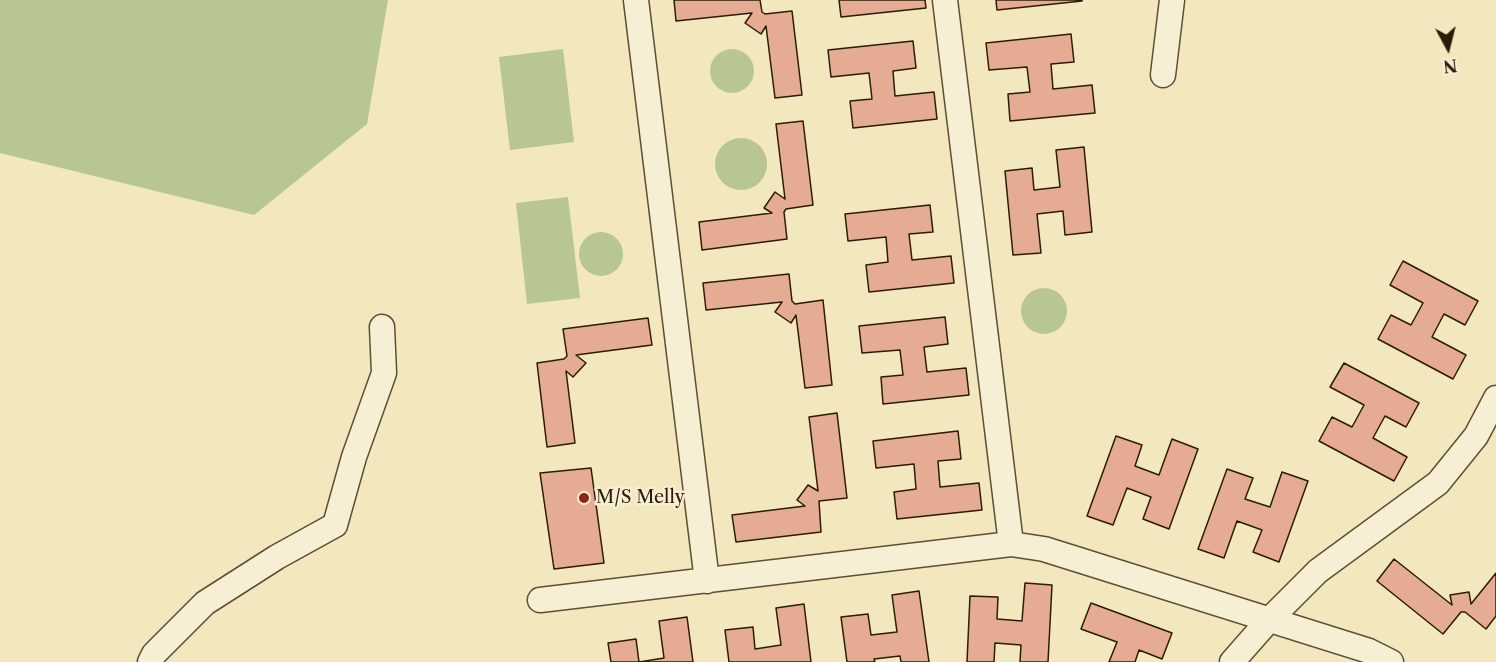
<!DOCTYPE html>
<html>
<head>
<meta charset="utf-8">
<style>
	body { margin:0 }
	#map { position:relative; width:1496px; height:662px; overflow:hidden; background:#f3e7bd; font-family:"Libre Caslon Text",serif }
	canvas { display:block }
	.north { position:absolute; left:1418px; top:18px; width:60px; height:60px; -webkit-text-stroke:4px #f7efd4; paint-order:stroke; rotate:173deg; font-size:16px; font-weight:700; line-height:24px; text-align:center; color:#2b1c07 }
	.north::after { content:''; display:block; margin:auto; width:21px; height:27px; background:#2b1c07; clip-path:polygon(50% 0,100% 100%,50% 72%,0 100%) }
</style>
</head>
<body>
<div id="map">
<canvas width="1496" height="662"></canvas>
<div class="north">N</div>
</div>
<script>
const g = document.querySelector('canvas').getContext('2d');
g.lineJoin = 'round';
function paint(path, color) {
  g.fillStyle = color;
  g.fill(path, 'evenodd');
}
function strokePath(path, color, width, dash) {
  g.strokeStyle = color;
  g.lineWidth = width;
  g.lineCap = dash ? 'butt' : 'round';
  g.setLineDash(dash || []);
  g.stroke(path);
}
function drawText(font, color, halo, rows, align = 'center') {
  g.font = font + ' "Libre Caslon Text",serif';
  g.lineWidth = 5;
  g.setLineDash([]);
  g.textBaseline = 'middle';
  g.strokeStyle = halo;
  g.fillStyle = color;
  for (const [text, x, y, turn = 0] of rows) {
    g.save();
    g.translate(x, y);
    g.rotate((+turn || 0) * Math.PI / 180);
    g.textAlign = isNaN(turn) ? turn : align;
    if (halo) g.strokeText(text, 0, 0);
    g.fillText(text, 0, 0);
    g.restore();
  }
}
paint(new Path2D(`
	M0,0h388l-21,124 -113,91 -254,-62z
	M710 71a22 22 0 1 1 44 0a22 22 0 1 1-44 0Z
	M563,49l11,93 -64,8 -11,-93z
	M715 164a26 26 0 1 1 52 0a26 26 0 1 1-52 0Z
	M568,197l12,101 -53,6 -11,-101z
	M579 254a22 22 0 1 1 44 0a22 22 0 1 1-44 0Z
	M1021 311a23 23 0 1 1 46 0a23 23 0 1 1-46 0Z`), '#b8c694');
const building = new Path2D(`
	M674,0h86l2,12 3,2 27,-3 10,84 -27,3 -9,-72 -5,8 -16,-11 7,-10 -76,8z
	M839,0h86l1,8 -85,9z
	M996,0h86v1l-85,9z
	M1071,34l3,28 -23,2 2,25 39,-4 3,28 -85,8 -2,-27 22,-2 -3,-25 -38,3 -3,-27z
	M913,41l3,27 -23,3 2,25 39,-4 3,27 -84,9 -3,-27 22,-2 -3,-26 -38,4 -3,-27z
	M803,121l10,84 -27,4 -2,3 3,27 -85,11 -3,-28 73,-9 -8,-5 11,-16 10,7 -9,-75z
	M1084,147l8,85 -27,3 -2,-24 -26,3 4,39 -28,2 -8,-84 27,-3 2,22 26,-3 -4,-37z
	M930,205l3,27 -24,2 3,26 39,-4 3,27 -85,9 -3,-27 22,-3 -2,-25 -38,4 -3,-27z
	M1403,261l75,40 -13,24 -21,-11 -12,23 34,18 -13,24 -75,-40 13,-24 20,10 12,-22 -33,-18z
	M789,274l3,27 3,3 28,-4 9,85 -27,3 -9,-73 -5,8 -16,-11 7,-10 -76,8 -3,-27z
	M945,317l3,27 -24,3 3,25 39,-4 3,27 -86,9 -2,-27 22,-2 -3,-25 -38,3 -3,-27z
	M648,318l4,27 -76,10 10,8 -13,14 -7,-6 9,72 -28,4 -10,-84 27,-4 3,-3 -4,-27z
	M1344,363l75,40 -13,24 -21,-11 -12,22 34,19 -13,24 -75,-40 13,-24 20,10 12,-22 -34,-18z
	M837,413l10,85 -28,3 2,31 -85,10 -4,-27 73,-9 -8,-6 11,-15 10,6 -9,-74z
	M958,431l3,28 -23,2 2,26 39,-4 3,27 -85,9 -3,-27 22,-3 -2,-25 -38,4 -3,-27z
	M1116,436l26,9 -7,21 24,9 13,-36 26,10 -29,80 -26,-10 8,-22 -24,-9 -14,37 -26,-9z
	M591,468l13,95 -50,6 -14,-96z
	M1227,469l26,9 -8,21 25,8 12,-35 26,9 -29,81 -26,-10 9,-22 -25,-9 -13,37 -26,-9z
	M1394,559l58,46 -2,-10 19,-3 2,12 25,-31v43l-10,13 -21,-17h-4l-18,22 -66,-53z
	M1025,583l27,2 -4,77h-28l1,-17 -26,-2 -1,19h-27l3,-66 28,1 -1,22 25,2z
	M919,591l10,71h-28l-1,-6 -26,3 1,3h-28l-6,-45 27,-3 3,21 26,-3 -5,-37z
	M1091,603l81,30 -10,26 -23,-9 -4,12h-26l8,-20 -36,-13z
	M804,604l7,58h-82l-4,-32 28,-3 2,22 26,-4 -5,-37z
	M687,617l6,45h-82l-3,-19 28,-4 3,23 25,-4 -5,-37z`);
paint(building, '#e5ac93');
strokePath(building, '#2b1c07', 1.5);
const minor = new Path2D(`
	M636,0l71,581
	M945,0l66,544
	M1163,75l9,-75
	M540,600l471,-56 33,5 325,102 22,11
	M150,662l4,-8 51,-51 72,-46 58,-32 19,-68 30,-84 -2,-46
	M1232,662l36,-41 50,-50 120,-88 38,-47 20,-38`);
strokePath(minor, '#5d4f34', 27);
strokePath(minor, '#f7efd4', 24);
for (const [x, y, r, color] of [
	[584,498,6,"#8f2418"]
]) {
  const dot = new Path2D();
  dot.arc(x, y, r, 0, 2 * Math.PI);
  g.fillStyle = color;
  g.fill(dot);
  strokePath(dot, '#f7efd4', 2);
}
drawText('18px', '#2b1c07', '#f7efd4', [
	["M/S Melly",596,498]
], 'left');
</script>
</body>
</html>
